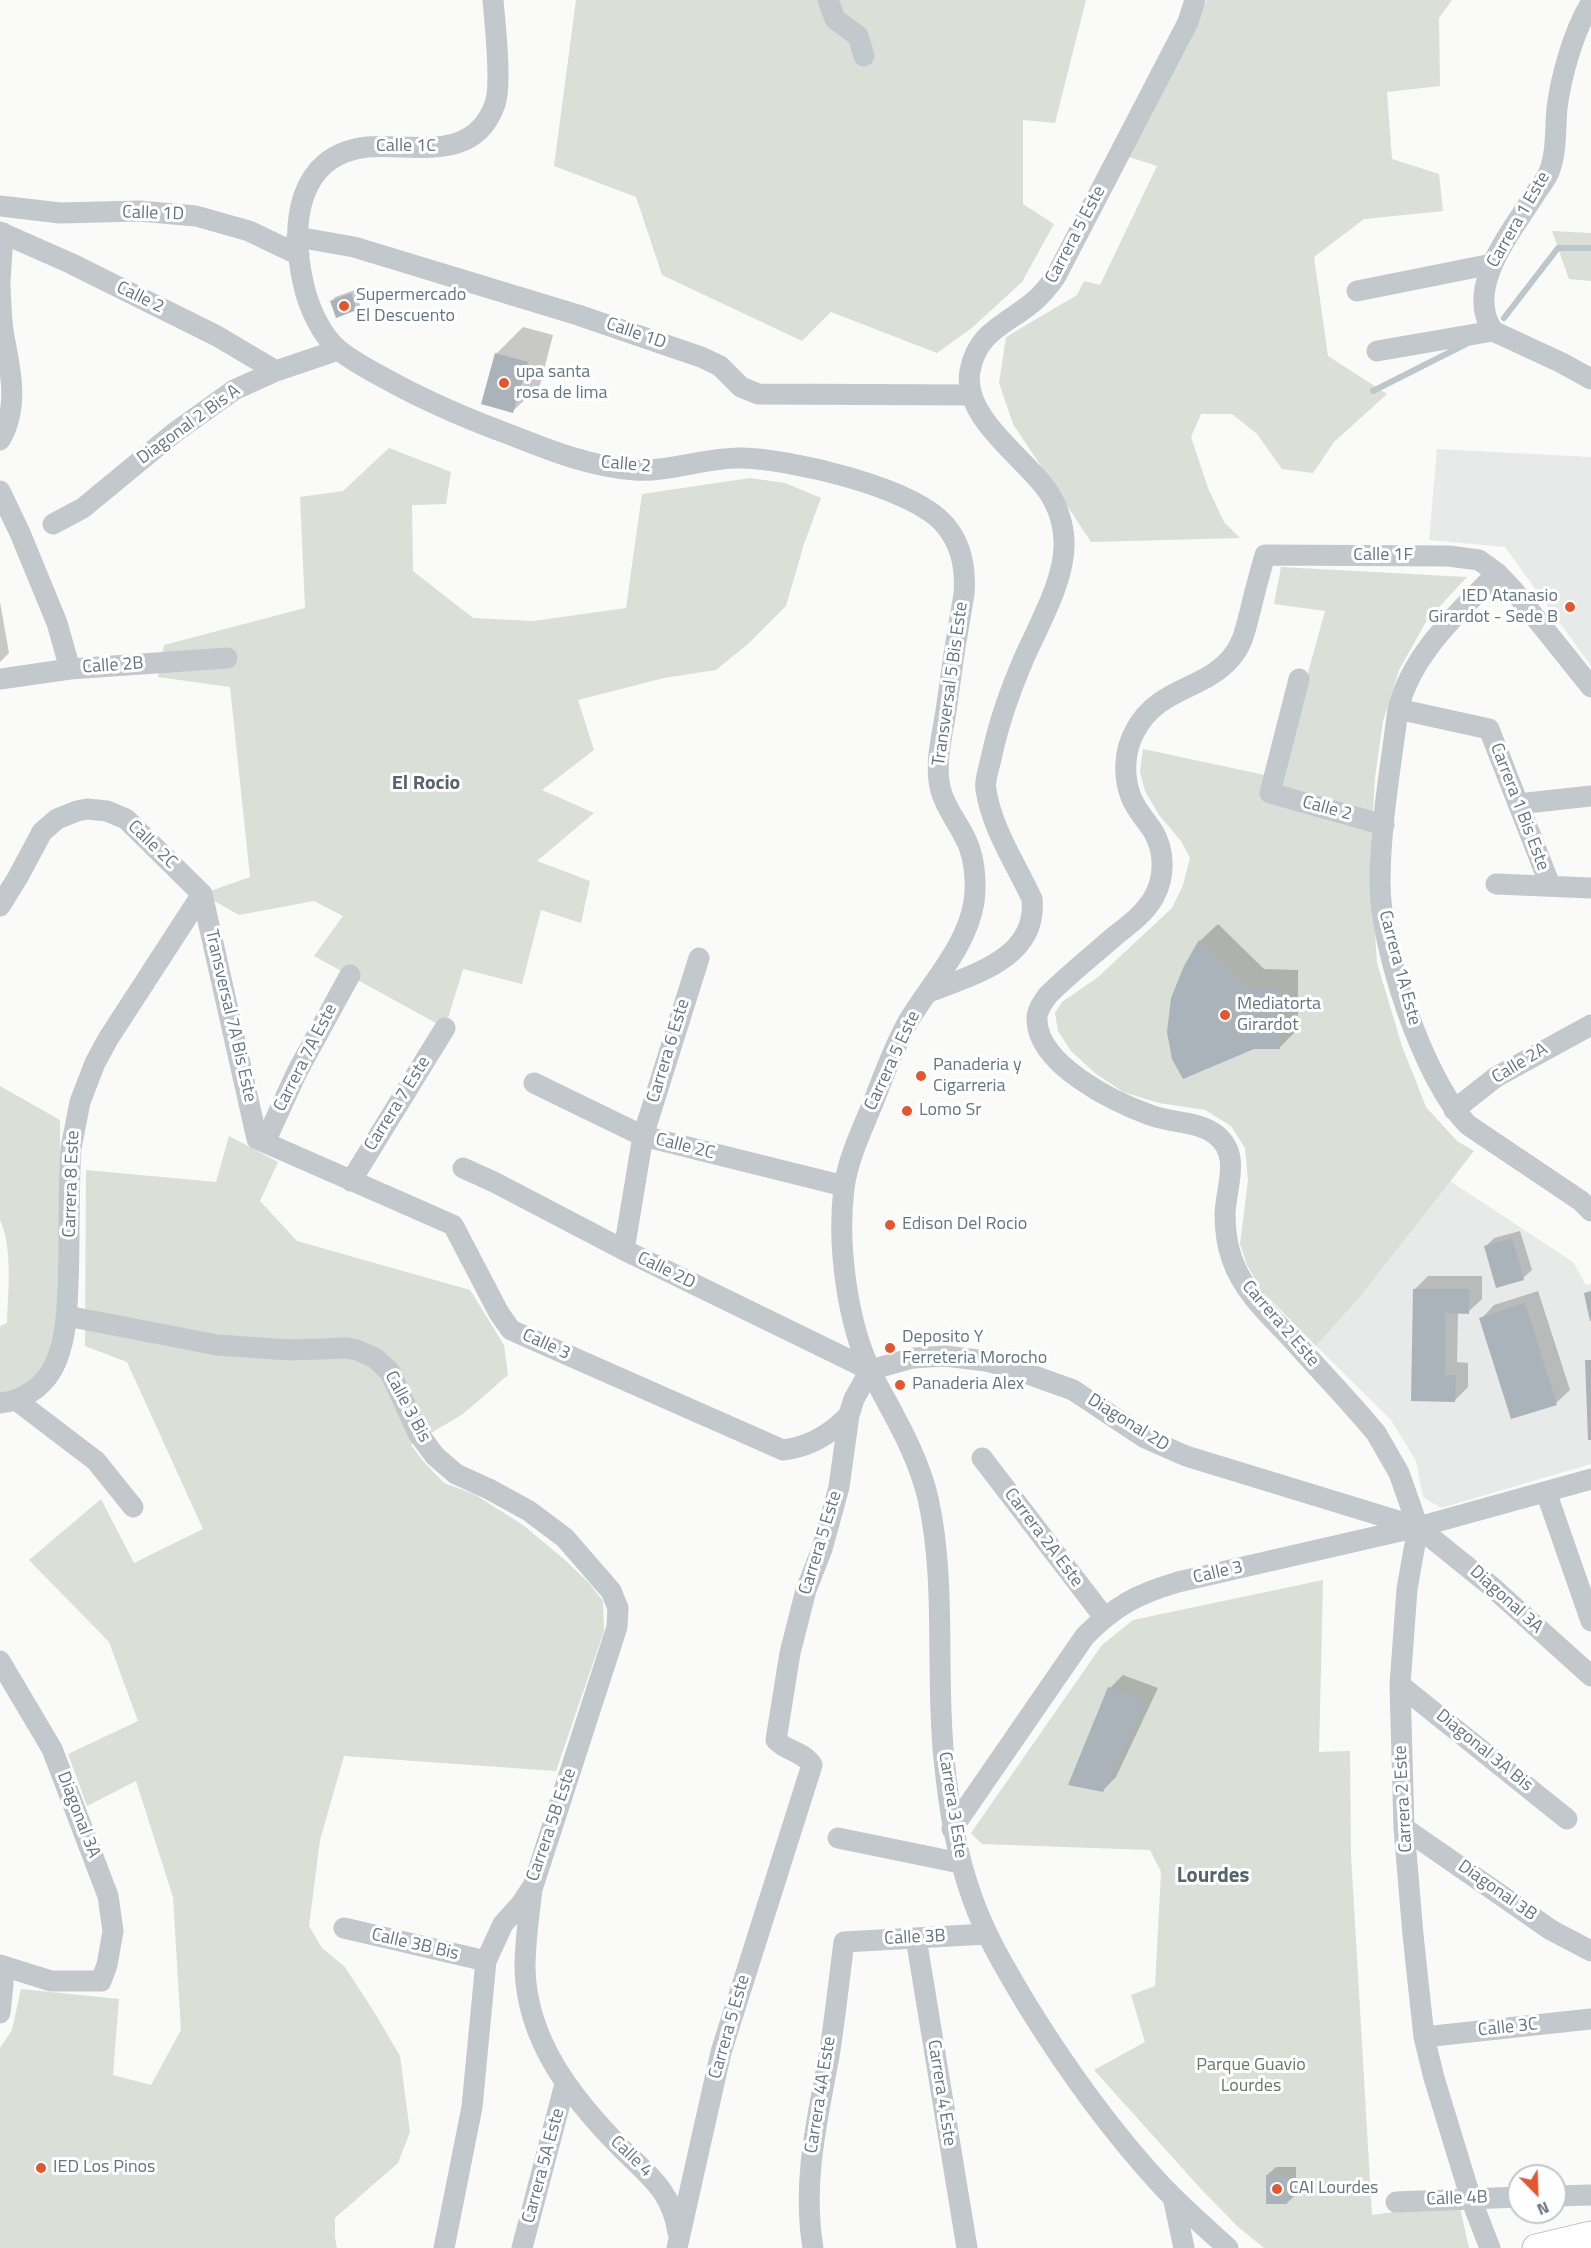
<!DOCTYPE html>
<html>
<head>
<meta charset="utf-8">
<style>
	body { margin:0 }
	#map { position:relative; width:1591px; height:2248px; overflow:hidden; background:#fafaf8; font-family:"Titillium Web",sans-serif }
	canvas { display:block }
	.north { position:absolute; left:1507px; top:2164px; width:60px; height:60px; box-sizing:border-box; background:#fff; border:2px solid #c1c8cd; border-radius:50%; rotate:157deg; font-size:16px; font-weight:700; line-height:24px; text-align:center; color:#657683 }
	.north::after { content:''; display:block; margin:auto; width:21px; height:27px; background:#e4572e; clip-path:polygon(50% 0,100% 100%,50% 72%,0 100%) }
</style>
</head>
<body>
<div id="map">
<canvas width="1591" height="2248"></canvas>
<div class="north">N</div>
</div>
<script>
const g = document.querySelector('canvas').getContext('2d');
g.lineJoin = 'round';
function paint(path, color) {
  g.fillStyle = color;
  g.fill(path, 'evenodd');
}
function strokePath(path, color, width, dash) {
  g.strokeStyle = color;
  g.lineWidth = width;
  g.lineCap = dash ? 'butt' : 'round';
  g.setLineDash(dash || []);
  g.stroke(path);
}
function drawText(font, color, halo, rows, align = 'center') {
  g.font = font + ' "Titillium Web",sans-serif';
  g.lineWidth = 6;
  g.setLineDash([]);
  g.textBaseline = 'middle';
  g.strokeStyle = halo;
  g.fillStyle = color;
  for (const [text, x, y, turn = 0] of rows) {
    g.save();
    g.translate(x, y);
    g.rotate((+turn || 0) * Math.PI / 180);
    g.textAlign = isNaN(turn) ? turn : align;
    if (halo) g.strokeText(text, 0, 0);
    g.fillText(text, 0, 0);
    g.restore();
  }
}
paint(new Path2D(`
	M1437,449l154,8v209l-86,-119 -76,-7z
	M1450,1181l123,81 13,23 5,-1v180l-150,44 -18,-11 -7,-36 -25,-41 -75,-74 43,-48z`), '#e8e9e9');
paint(new Path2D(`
	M576,0h510l-31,123 -32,-3v84l31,20 -32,58 -49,45 -36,26 -106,-41 -29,29 -140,-66 -26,-78 -82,-31z
	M1207,0h245l-13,18 1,68 -53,6 5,67 47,15 4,37 -79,8 -50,38 14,99 59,38 -53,48 -21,31 -31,-4 -25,-35 -25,-20h-31l-10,23 17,51 16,34 16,16 -149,4 -78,-118 -14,-41 7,-46 71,-42 7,-14 16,4 57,-119 -28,-9z
	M1552,231l39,2v48l-22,-2z
	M389,448l62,24 -5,32 -34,1 1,66 60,47 60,3 93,-13 16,-114 108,-16 35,5 36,15 -17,46 -18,62 -37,37 -33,27 -52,8 -86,22 16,50 -52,40 52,23 -57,48 53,20 -9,42 -40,-13 -19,74 -59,-15 -18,59 -131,-72 29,-40 -29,-15 -75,14 -37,-21 48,-17 -20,-190 -72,-10 6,-32 141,-37 -5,-111 43,-6z
	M1281,567l186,10 -40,43 -28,50 -16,51 -8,57 -5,82 7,103 25,83 24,61 31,34 17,10 -115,147 -43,48 -54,-55 -15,-26 -7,-21 8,-64 -3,-32 -14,-22 -26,-16 -46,-7 -36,-11 -28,-19 -24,-22 -13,-20 -3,-18 7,-11 36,-25 74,-69 11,-23 7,-27 -9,-17 -22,-26 -14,-24 -5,-19 3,-23 136,29 46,-167 -51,-7z
	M0,1086l60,34v87l-4,124 -4,24 -9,14 -22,20 -21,5v-68l7,-3c1,-31 6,-75 -7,-103z
	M229,1136l49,26 -18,39 37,40 173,49 34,55 4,30 -45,39 -52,31 12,16 21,22 30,11 49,31 42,35 24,23 14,18 1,30 -48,140 -212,-15 -24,84 -11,86 13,22 23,19 31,48 24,41 10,76 -12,31 -63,55v20l2,10h-337v-200l12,-18 9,-41 98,10 -6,76 38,10 30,-55 -8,-133 -37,-116 -49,25 -19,-52 70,-33 -29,-79 -80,-82 72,-61 33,64 69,-34 -76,-167 -42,-16 1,-176 130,12z
	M1323,1580l-4,172 31,-1 1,104 21,360 87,-12 10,45h-205l-27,-22 -36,-37 -107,-119 51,-28 -14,-47 24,-9 6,-114 -11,-22 -168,-6 -11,-11 131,-188 31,-25z`), '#dadfd7');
paint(new Path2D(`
	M355,290l5,15 -3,4 -25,-8 3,-4z
	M523,327l30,8 -13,50 -27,26 -17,-57z
	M0,602l9,51 -9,9z
	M1218,924l46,45 34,1v59l-18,18 -95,-80 15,-26z
	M1520,1231l12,39 -9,8 -38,-31 9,-9z
	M1428,1276h54v23l-14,13h-10l-1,50 11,1v24l-13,13h-42l2,-111z
	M1538,1291l32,99 -14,13 -75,-84 13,-14z
	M1123,1675l35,13 -42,89 -13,13 7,-102z
	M1276,2167h20v27l-9,9 -20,-28z`), '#0003');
strokePath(new Path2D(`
	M1504,318l54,-70h33
	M1373,391l93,-47`), '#bbc7cb', 6);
paint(new Path2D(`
	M351,293l6,17 -21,8 -6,-17z
	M495,353l33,9 -15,51 -32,-9z
	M1199,940l47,47h35l-1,62h-26l-71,30 -11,-20 -5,-27 4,-34 13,-32z
	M1512,1238l12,42 -28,8 -12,-42z
	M1413,1289h56v25l-24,-1v62h11l-1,27 -44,-1z
	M1591,1291v30h-1l-6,-28z
	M1525,1303l32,102 -46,14 -32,-101z
	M1585,1360h6v80h-3z
	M1108,1687l38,14 -43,91 -35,-7z
	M1266,2175h22l-1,29h-21z`), '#aab3b9');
const major = new Path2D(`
	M1536,2248l55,-13`);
strokePath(major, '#b5babe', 29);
strokePath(new Path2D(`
	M493,0c2,23 9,85 2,104 -21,60 -82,39 -128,43 -72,8 -76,80 -64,135 5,24 18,54 37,69 18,14 39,24 59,35 36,19 74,35 112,49 40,16 81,32 124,35 35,2 69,-12 104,-12 48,0 175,29 206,67 17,20 21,44 19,69 -7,39 -13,78 -18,117 -4,25 -12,55 -5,80 4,15 14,28 21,41 12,20 15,46 12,70 -7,44 -42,80 -65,118 -15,26 -25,55 -36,83 -11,27 -25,55 -29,85 -7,57 3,135 28,186 21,41 45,78 56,124 19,86 7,174 16,261 5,49 12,95 29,141 13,37 34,71 54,105 39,63 84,126 135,181 21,22 44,42 66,62
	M828,0l7,19 23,17 6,20
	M1591,3c-17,27 -30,73 -34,105 -2,21 0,44 -8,64 -2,6 -8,13 -12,19 -23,38 -74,96 -44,140l69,32 29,16
	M0,206l60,7 79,-2 57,5 53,15 50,24
	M0,232l70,31 147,73 59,35
	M297,237l57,10 224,68 123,42 19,9 21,21 17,7 213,1
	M0,282l3,-49
	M0,286c1,17 1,34 4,51 7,35 15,71 -4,103
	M1357,291l135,-27
	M1377,351l116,-20
	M0,491l20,42 37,90 13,46
	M53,524l30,-16 91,-75 60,-43 42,-19 62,-21
	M1497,573c-39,40 -85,80 -99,136 -7,57 -18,116 -18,174 0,64 43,196 88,242l113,76 10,10
	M0,679l70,-10 157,-11
	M1299,679l-29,114 114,32
	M1398,709l91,20 61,156
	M1518,804l73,-8
	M1496,884l95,4
	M202,894l55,245 196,86 46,88 12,17 272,120c26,-3 49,-17 66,-35
	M0,906l18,-29 24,-45 15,-13 20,-8 10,-2 20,2 19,8 76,75
	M927,993c44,-18 111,-34 105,-94 -16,-35 -40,-70 -46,-109 -2,-9 3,-22 5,-31 7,-34 20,-71 34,-103 15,-34 41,-78 39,-116 -1,-19 -8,-39 -20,-54 -24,-31 -82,-71 -74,-115 7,-39 35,-46 62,-68 10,-8 17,-17 24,-27l132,-254 7,-22
	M534,1083l109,53 201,50
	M1454,1110l42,-33 95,-52
	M265,1142l32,-70 53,-97
	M463,1168l31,14 130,68 246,120
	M351,1181l94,-153
	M624,1250l19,-114 56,-178
	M67,1316l150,29 73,5 57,-2 10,2 18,8 15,14 28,61 17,23 21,18 33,15 40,22 36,27 46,53 7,17 -1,19 -84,259 -12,18 -18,20 -17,37 -14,146 -28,141
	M870,1370l43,-12 32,-2 41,5 20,5 67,24 72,48 41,18 232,71 73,59 100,90
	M16,1400l80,61 37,46
	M0,1403c21,-2 41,-14 52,-33 14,-25 15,-57 16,-85 2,-46 0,-92 3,-137l9,-46 15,-39 13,-24 94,-145
	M982,1458l122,159
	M1546,1492l45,129
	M0,1661l52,88 56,147 5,35 -6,34 -6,16h-50l-51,-16
	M1400,1685l167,134
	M1404,1828l147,102 40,21
	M952,1829l133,-193c30,-30 52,-42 93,-54l240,-55 173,-48
	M838,1838l122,25
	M532,1889c-3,26 -7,52 -7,78 1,73 47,131 96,181 28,28 51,43 57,85
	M344,1928l142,33
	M916,1938l51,310
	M0,1968l3,16 -3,29
	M1424,2037l167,-18
	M1555,2196l36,-1
	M1173,2197l11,51
	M1396,2202l123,-5
	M522,2248l43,-164
	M677,2248l44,-196 91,-287c-8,-13 -26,-14 -36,-25l14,-87 16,-63 16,-41 17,-62 10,-72 5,-16 16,-29
	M813,2248c-11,-66 4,-127 16,-192 6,-37 10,-76 15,-114l143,-8
	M1490,2248l-19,-49 -37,-121 -10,-41 -11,-102 -9,-107 -4,-143 7,-96 11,-62 -19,-54 -23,-40c-27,-33 -57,-63 -85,-95 -23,-24 -48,-47 -59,-79 -5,-14 -7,-30 -7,-45 1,-28 17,-60 -10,-80 -18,-13 -45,-11 -65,-19 -36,-13 -112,-50 -113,-95 -1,-9 6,-18 11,-25 21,-21 45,-40 68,-60 14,-11 29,-22 38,-38 11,-20 11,-46 -1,-66 -7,-11 -17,-21 -22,-34 -8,-21 -7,-46 4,-66 23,-44 68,-40 96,-73 13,-15 15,-32 20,-50 4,-18 9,-35 14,-53l184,1 30,4 18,13 17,18 77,96`), '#c3c8cc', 21);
strokePath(major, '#fff', 27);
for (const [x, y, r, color] of [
	[344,306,6,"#e4572e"],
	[504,383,6,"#e4572e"],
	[1570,607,6,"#e4572e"],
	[1225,1015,6,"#e4572e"],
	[921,1076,6,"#e4572e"],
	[907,1111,6,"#e4572e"],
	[890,1225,6,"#e4572e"],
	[890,1348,6,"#e4572e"],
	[900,1385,6,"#e4572e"],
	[41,2168,6,"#e4572e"],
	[1277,2189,6,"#e4572e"]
]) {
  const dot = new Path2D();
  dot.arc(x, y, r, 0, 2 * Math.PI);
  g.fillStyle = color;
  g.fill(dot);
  strokePath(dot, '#fff', 2);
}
drawText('18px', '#657683', '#fff', [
	["Calle 1C",406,147],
	["Calle 1D",153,214,2],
	["Carrera 1 Este",1519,220,-60],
	["Carrera 5 Este",1076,235,-62],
	["Calle 2",140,298,26],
	["Calle 1D",636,334,19],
	["Diagonal 2 Bis A",189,425,-36],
	["Calle 2",626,465,5],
	["Calle 1F",1383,556],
	["Calle 2B",113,666,-4],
	["Transversal 5 Bis Este",951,684,-82],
	["Carrera 1 Bis Este",1519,807,69],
	["Calle 2",1327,809,15],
	["Calle 2C",152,845,44],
	["Carrera 1A Este",1399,968,75],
	["Transversal 7A Bis Este",230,1016,77],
	["Carrera 6 Este",669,1051,-73],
	["Carrera 7A Este",306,1058,-63],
	["Carrera 5 Este",893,1061,-65],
	["Calle 2A",1520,1064,-31],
	["Carrera 7 Este",398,1104,-58],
	["Calle 2C",685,1147,14],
	["Carrera 8 Este",72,1184,-88],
	["Calle 2D",666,1271,26],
	["Carrera 2 Este",1280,1324,49],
	["Calle 3",546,1345,24],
	["Calle 3 Bis",407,1407,62],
	["Diagonal 2D",1128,1423,32],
	["Carrera 2A Este",1043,1538,53],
	["Carrera 5 Este",821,1543,-73],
	["Calle 3",1218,1573,-13],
	["Diagonal 3A",1506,1600,42],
	["Diagonal 3A Bis",1484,1751,39],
	["Carrera 2 Este",1404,1799,-93],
	["Carrera 3 Este",952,1805,81],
	["Diagonal 3A",78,1815,69],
	["Carrera 5B Este",552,1825,-71],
	["Diagonal 3B",1497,1891,35],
	["Calle 3B",915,1938,-3],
	["Calle 3B Bis",415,1945,13],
	["Carrera 5 Este",730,2027,-74],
	["Calle 3C",1508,2028,-6],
	["Carrera 4 Este",941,2093,81],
	["Carrera 4A Este",821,2095,-81],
	["Calle 4",631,2157,44],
	["Carrera 5A Este",544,2166,-75],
	["Calle 4B",1457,2199,-2]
]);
drawText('18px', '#657683', '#fff', [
	["Supermercado",356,296],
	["El Descuento",356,317],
	["upa santa",516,373],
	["rosa de lima",516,394],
	["IED Atanasio",1558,597,"right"],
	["Girardot - Sede B",1558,618,"right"],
	["Mediatorta",1237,1005],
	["Girardot",1237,1026],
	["Panaderia y",933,1066],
	["Cigarreria",933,1087],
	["Lomo Sr",919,1111],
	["Edison Del Rocio",902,1225],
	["Deposito Y",902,1338],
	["Ferreteria Morocho",902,1359],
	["Panaderia Alex",912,1385],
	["IED Los Pinos",53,2168],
	["CAI Lourdes",1289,2189]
], 'left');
drawText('18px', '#687a64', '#fff', [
	["Parque Guavio",1251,2066],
	["Lourdes",1251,2087]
]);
drawText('bold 20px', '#57646e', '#fff', [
	["El Rocio",426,784]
]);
drawText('bold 21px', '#57646e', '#fff', [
	["Lourdes",1213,1877]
]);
</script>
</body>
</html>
